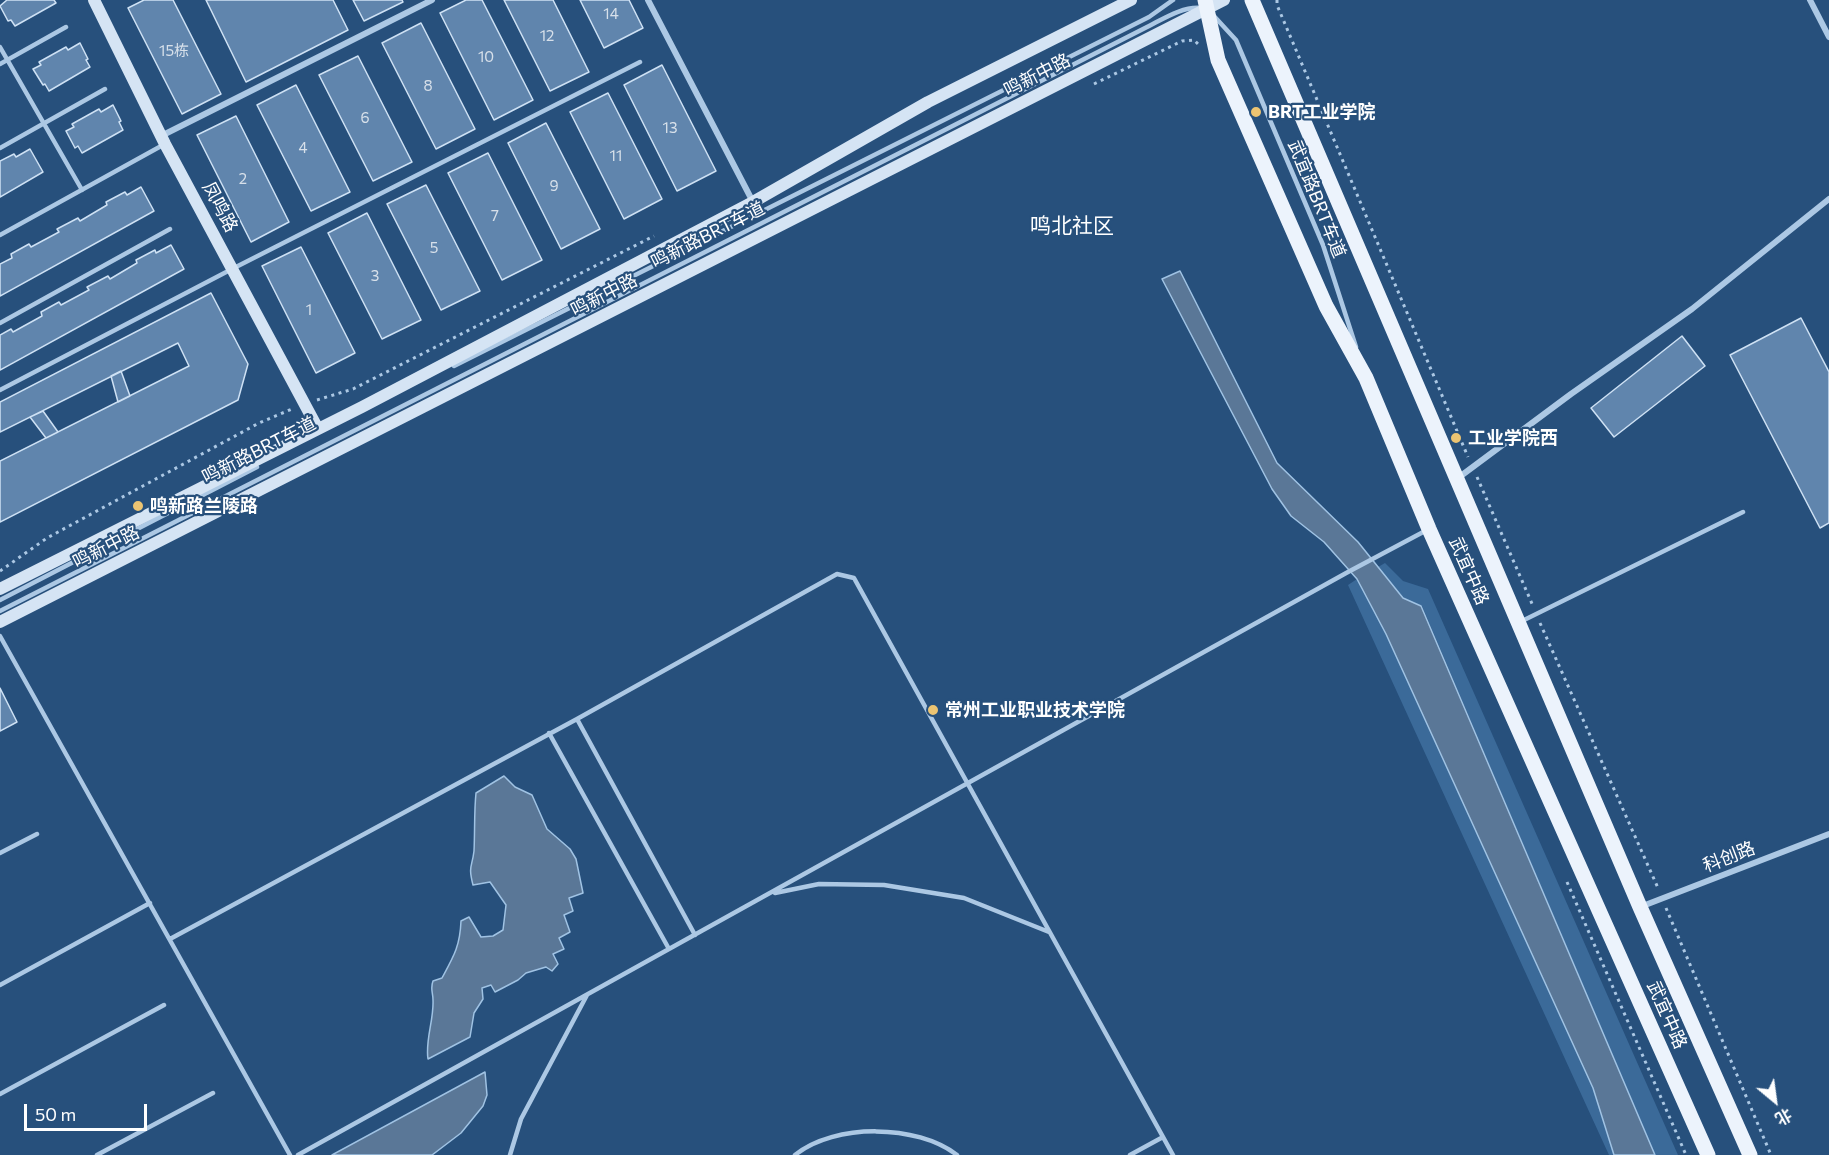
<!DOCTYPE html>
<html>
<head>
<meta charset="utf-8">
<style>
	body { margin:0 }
	#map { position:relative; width:1829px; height:1155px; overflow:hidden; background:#27507c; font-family:Commissioner,"Noto Sans SC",sans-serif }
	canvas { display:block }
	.north { position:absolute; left:1745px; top:1071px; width:60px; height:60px; -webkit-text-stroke:4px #27507c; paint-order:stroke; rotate:151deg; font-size:16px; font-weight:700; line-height:24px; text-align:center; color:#fff }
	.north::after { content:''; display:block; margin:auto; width:21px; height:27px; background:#fff; clip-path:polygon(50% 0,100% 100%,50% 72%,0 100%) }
	.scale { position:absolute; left:24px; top:1104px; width:123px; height:27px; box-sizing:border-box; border:3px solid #fff; border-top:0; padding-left:8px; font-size:18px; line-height:21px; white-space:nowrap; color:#fff; -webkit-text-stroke:4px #27507c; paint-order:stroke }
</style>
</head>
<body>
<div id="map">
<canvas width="1829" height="1155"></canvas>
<div class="north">北</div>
<div class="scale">50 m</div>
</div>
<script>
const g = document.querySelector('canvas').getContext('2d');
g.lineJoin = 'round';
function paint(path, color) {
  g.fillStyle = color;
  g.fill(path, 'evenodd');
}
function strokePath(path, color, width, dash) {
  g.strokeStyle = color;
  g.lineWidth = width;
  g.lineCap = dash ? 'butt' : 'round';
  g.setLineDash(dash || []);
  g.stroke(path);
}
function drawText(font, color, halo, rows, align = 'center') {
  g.font = font + ' Commissioner,"Noto Sans SC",sans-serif';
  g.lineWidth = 4.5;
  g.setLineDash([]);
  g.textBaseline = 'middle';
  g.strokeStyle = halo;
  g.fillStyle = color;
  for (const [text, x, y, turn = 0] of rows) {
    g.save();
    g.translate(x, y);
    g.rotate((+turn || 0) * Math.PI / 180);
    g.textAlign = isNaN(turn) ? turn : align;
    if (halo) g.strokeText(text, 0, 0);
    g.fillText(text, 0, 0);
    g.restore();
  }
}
paint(new Path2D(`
	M1385,563l18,18 25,8 250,566h-23l-233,-549 -19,-7 -25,-32z
	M1357,579l29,55 207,454 21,67h-5l-261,-570z`), '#3b6a99');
const water = new Path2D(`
	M1180,271l97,192 81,79 45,56 18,8 234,549h-41l-21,-67 -207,-454 -29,-55 -33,-37 -33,-26 -19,-27 -110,-210z
	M504,776l11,11 17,8 15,34 23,20 6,10 7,34 -14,5 4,13 -9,4 6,17 -11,6 5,11 -11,5 5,10 -6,7 -6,-4 -20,6 -8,7 -23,12 -4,-7 -9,3 1,11 -9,14 -4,24 -42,22c-3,-19 6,-39 5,-59 0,-8 -3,-11 0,-19l9,-3c12,-22 18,-32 19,-57l8,-4 12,20 12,-1 10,-6 3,-25 -16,-23 -17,3c-5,-20 -1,-17 1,-34 1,-19 0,-39 2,-58z
	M485,1072l2,23 -4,11 -22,27 -29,22h-100z`);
paint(water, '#5a7797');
strokePath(water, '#a0c3e4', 1.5);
const building = new Path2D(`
	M7,0h47l2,3 -41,23 -4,-6 -3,1 -8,-15z
	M144,0h29l48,94 -39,20 -54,-106z
	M206,0h127l15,30 -102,52z
	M353,0h49l1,2 -39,19z
	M466,0h16l51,100 -39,20 -54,-107z
	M504,0h49l36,72 -39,19z
	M580,0h49l14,28 -39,20z
	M421,23l54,106 -39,20 -54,-106z
	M80,43l8,16 -2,1 4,7 -41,24 -4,-7 -2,1 -10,-16 8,-4 -2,-3 27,-15 2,3z
	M358,56l54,106 -39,19 -54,-106z
	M662,65l54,106 -39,20 -53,-106z
	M296,85l54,107 -39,19 -54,-106z
	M608,93l54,106 -38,20 -54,-107z
	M113,105l8,16 -2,1 4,8 -41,23 -4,-7 -3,2 -9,-17 8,-4 -2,-3 27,-15 2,3z
	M236,116l53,106 -38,20 -54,-107z
	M546,123l54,106 -39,20 -53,-106z
	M30,149l13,23 -43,25v-36l14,-7 2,3z
	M488,153l54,107 -40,20 -54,-107z
	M426,185l54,106 -39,19 -54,-106z
	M141,187l13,24 -154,85v-32l12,-6 -1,-4 18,-10 2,3 28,-15 -2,-3 21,-11 2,3 27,-16 -1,-3 19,-10 2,3z
	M367,213l54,107 -39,19 -54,-106z
	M171,245l13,24 -184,101v-35l11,-6 2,3 29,-16 -1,-4 18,-10 2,3 28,-15 -2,-3 21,-11 2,3 27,-16 -1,-3 19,-10 1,3z
	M301,247l54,106 -39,20 -54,-107z
	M211,293l37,71 -10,36 -238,122v-61l189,-95 -11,-23 -178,89v-30z
	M1801,318l28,54v151l-9,5 -90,-173z
	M1682,336l23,30 -91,71 -23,-29z
	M121,371l9,25 -12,6 -7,-26z
	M43,411l15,21 -12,6 -16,-21z
	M0,688l17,34 -17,9z`);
paint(building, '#6085ad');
strokePath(building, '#cee1f4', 1.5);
strokePath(new Path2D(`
	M1277,0v5l191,452
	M1094,84l88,-43 12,-1 4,4
	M317,400l36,-11 301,-153
	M1477,477l56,129
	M0,571l47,-33 212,-115 33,-14
	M1540,623l118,265
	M1567,882l119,273
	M1666,908l105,247`), '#acc8e4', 3, [3, 4.5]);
strokePath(new Path2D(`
	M1213,15l23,25 87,205 33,102
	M0,47l82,143
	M0,64l66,-37
	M0,148l105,-59
	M0,235l163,-90
	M0,323l170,-94
	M454,366l695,-349 24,-17
	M0,390l232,-121 408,-207
	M0,600l257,-133
	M0,611l1147,-584c16,-8 36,-21 54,-19
	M1520,622l223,-110
	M0,636l290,519
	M577,719l118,216
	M549,733l120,216
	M0,853l37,-19
	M775,893l44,-9 65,1 80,13 85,34
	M170,939l407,-220 260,-145 17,4 319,577
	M0,985l150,-82
	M0,1094l164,-89
	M97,1155l116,-62
	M298,1155l1050,-583 79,-42
	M510,1155l11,-36 66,-124
	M795,1155c40,-32 122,-31 162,0
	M1130,1155l33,-18`), '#acc8e4', 4.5);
strokePath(new Path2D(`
	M648,0l105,202
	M1810,0l19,37
	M161,136l271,-136
	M1458,478l113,-84 121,-85 137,-110
	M1640,907l189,-73`), '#acc8e4', 6);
strokePath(new Path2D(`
	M94,0l71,144 153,285
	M0,589l362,-182 391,-205 175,-100 203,-102
	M0,622l1224,-622`), '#d5e4f4', 12);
strokePath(new Path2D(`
	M1205,0l13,60 108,246 40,72 63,151 279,626
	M1252,0l388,907 110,248`), '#ecf3fc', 15);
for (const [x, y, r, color] of [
	[1256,112,6,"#ecc472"],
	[1456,438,6,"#ecc472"],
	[138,506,6,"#ecc472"],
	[933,710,6,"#ecc472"]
]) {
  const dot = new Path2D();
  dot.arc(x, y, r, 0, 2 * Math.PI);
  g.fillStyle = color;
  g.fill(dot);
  strokePath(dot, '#27507c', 2);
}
drawText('15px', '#d7e0ea', null, [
	["14",611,14],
	["12",547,36],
	["15栋",174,51],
	["10",486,57],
	["8",428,86],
	["6",365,118],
	["13",670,128],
	["4",303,148],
	["11",616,156],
	["2",243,179],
	["9",554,186],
	["7",495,216],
	["5",434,248],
	["3",375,276],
	["1",309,310]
]);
drawText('18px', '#fff', '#27507c', [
	["鸣新中路",1037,75,-27],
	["武宜路BRT车道",1317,199,68],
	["凤鸣路",220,207,62],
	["鸣新路BRT车道",708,235,-27],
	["鸣新中路",604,295,-27],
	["鸣新路BRT车道",259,450,-27],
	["鸣新中路",106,547,-27],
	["武宜中路",1469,571,66],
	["科创路",1729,857,-21],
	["武宜中路",1667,1015,66]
]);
drawText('bold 18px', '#fff', '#27507c', [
	["BRT工业学院",1268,112],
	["工业学院西",1468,438],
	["鸣新路兰陵路",150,506],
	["常州工业职业技术学院",945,710]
], 'left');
drawText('21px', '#fff', '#27507c', [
	["鸣北社区",1072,226]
]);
</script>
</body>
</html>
